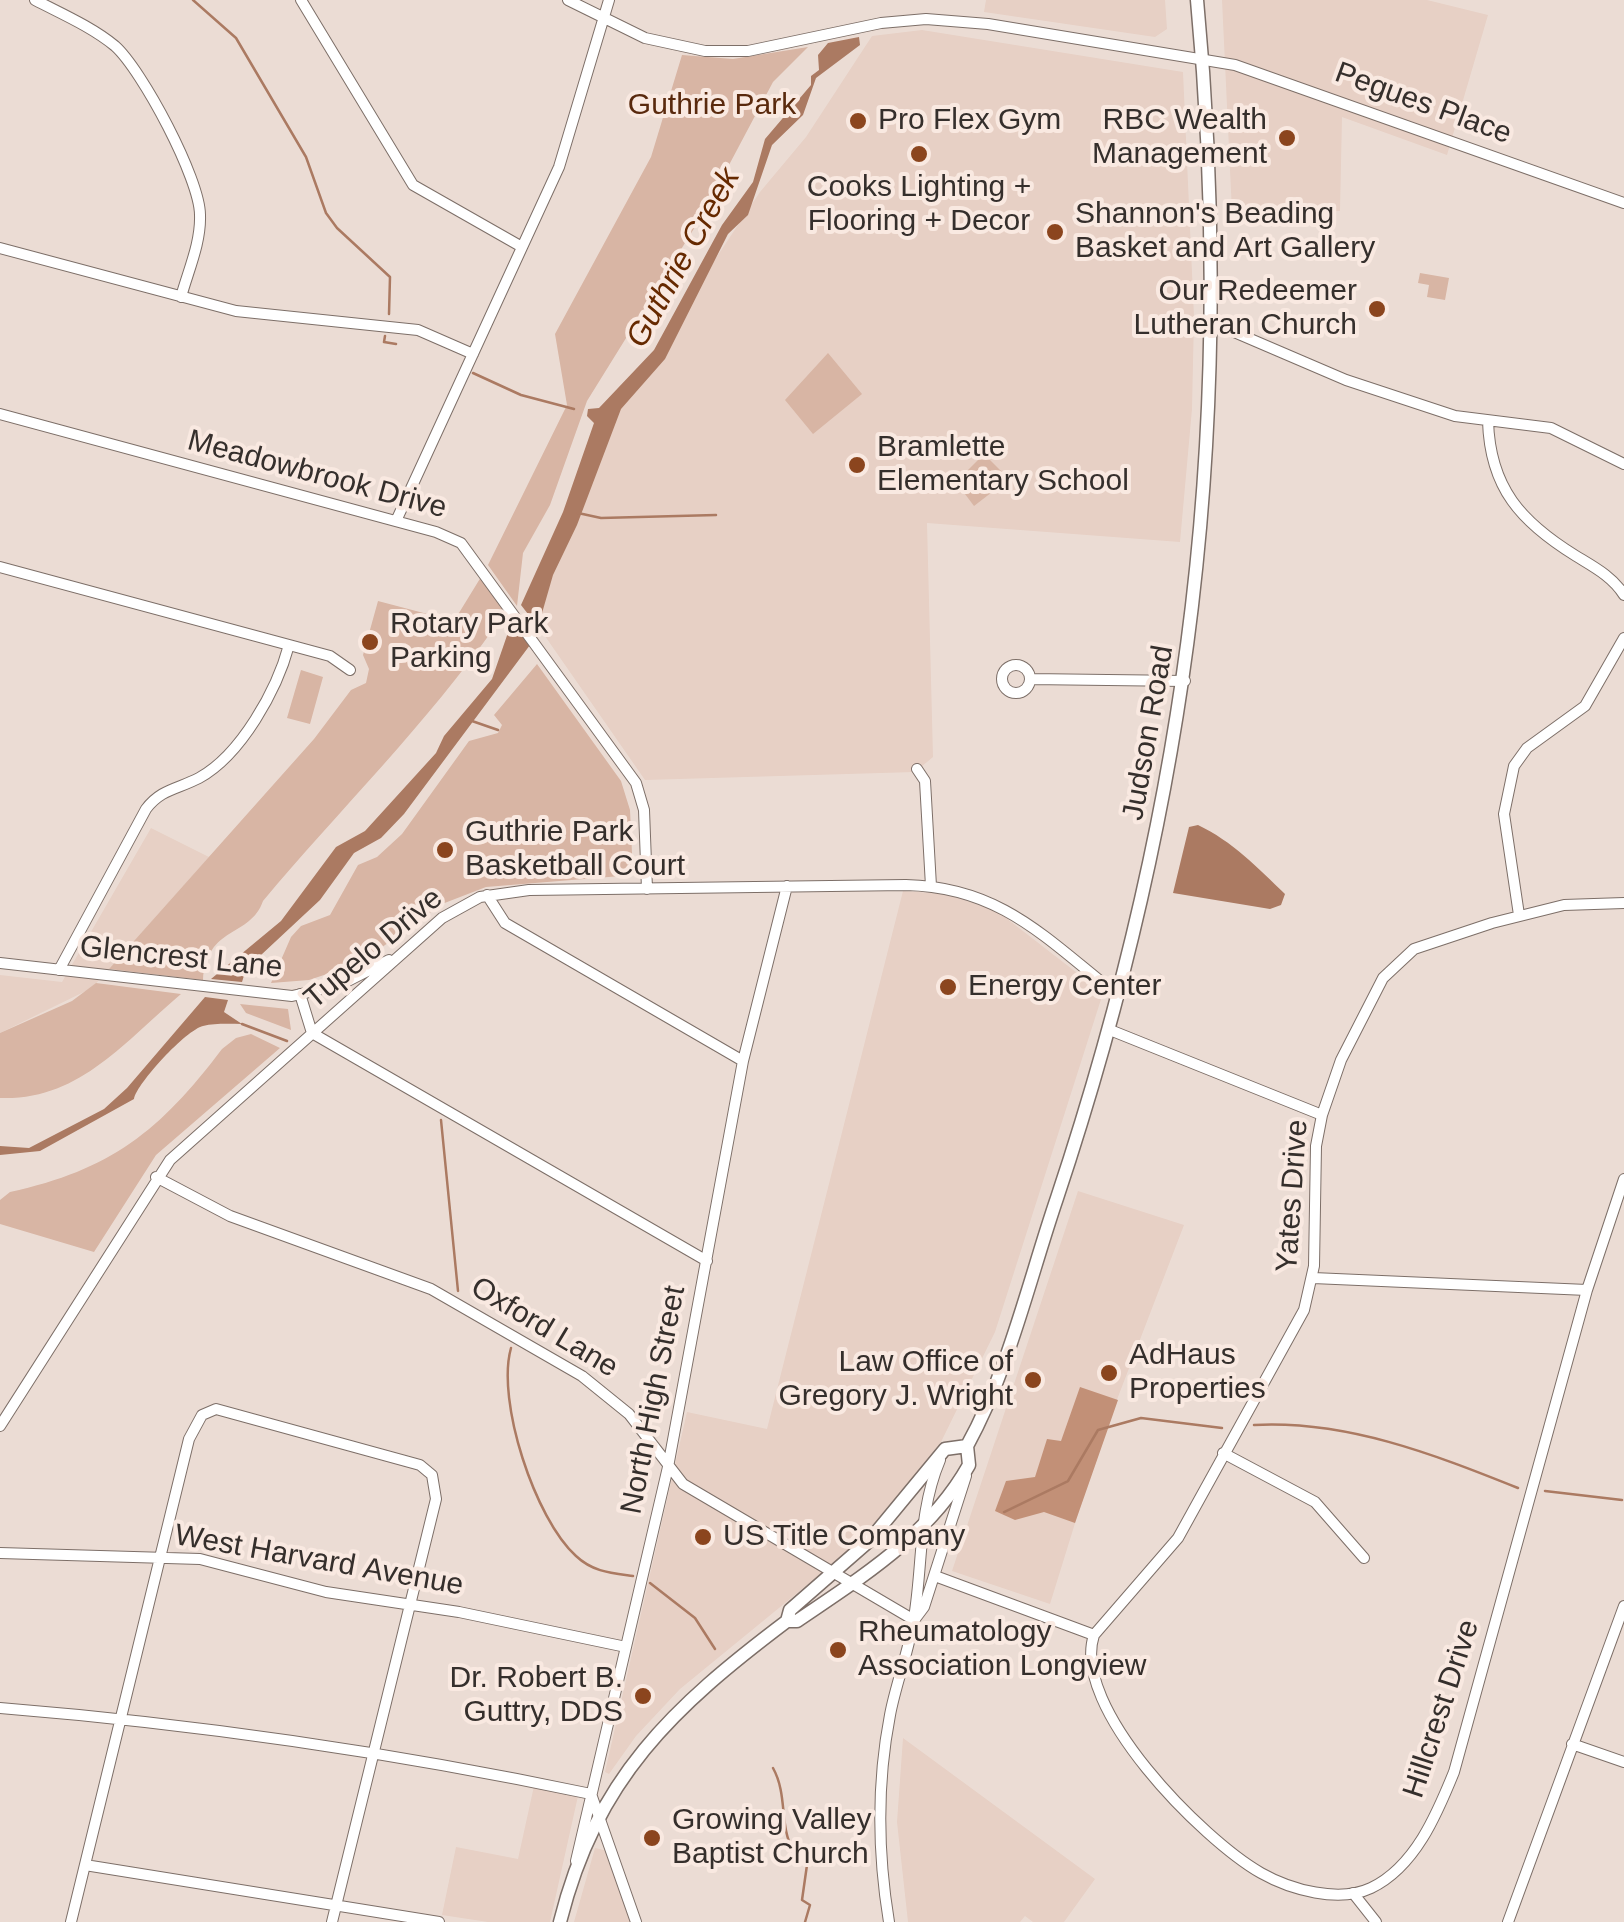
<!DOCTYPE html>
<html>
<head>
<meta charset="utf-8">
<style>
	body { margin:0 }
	canvas { display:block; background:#ebdcd4 }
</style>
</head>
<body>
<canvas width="1624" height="1922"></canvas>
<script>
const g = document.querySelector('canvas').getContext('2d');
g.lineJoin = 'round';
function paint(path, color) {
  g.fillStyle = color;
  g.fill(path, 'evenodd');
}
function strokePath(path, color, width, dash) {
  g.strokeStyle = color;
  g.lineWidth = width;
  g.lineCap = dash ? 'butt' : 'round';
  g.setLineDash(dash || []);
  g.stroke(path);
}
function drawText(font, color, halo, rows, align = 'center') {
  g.font = font + ' Helvetica,sans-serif';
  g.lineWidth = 8;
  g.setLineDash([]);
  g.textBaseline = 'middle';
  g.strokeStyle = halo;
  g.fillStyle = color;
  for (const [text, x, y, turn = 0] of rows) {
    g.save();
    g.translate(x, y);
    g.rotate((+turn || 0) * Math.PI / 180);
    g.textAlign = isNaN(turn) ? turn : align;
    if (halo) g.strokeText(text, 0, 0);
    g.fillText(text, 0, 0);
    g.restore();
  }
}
paint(new Path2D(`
	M986,0h179l2,29 -12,8 -171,-25z
	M1222,0h205l61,15 -41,140 -105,-38 -2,94 -108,1z
	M922,30l261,42 11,245 -2,92 -12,133 -253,-19 6,234 -18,15 -270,8 -114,-164 82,-208 38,-35 39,-76 70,-105 46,-55 66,-101z
	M151,828l58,29 -117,131 -92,45v-58l62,7z
	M903,891l43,3 51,17 106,82 -108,339 -54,110 -79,98 -182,149 -44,47 -27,38 -4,-2 82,-360 80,17z
	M1078,1191l106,34 -86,224 -48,155 -98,-33z
	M903,1738l192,141 -31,43h-31l-8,-6 -5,6h-112l-11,-100z
	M534,1786l44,10 -28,126h-62l-46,-7 14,-68 62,12z
	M595,1848l13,3 23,71h-57z`), '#e7d0c5');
paint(new Path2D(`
	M808,47l-35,35 -70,132 -116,187 -37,104 -27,48 -6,53 -29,-41 79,-160 -12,-71 96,-177 31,-102 51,4z
	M1420,273l29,5 -4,22 -18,-3 2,-12 -11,-2z
	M828,353l34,41 -49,40 -28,-34z
	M984,454l25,25 -35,27 -18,-24z
	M481,577l28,42 -13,6c-69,99 -156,184 -233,276 -13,37 -56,24 -60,79l-94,-11 205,-230 37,-49 15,-7 3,-14 -6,-14 15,-54 76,20z
	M537,664l84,117 9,29 3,65 -147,12 -44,17 -82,59 -51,17 -38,3 20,-46 10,-11 29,-11 28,-50 19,-8 25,-23 67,-93 29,-8 4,-8 -8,-10z
	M301,670l22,7 -13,47 -23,-6z
	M96,983l85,11c-57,48 -102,107 -181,104v-65l72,-32z
	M240,1004l48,5 3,21 -45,-17z
	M251,1034l29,14 -124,107 -62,97 -94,-28v-24l10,-8c101,-22 150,-61 212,-143l14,-11z`), '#d8b5a4');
paint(new Path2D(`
	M1080,1387l38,13 -43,123 -31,-11 -29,8 -20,-9 11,-30 29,-4 12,-38 14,2z`), '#c29077');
paint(new Path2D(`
	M859,37l1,8 -44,33 -13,37 -31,30 -24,70 -20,19 -63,125 -44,50 -44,116 -24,50 -15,52 -17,-22 42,-93 31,-89 -7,-7 1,-7 11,-1 55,-58 68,-125 31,-43 12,-43 46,-54v-9l8,-6 -1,-15 10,-12z
	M512,621l18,24 -126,169 -23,24 -27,15 -34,47 -74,69 -4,13 -31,-3 70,-58 55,-74 29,-16 71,-78 8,-17 48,-57z
	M1198,825c34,16 60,43 87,69l-4,11 -11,4 -97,-16 16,-66z
	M205,997l23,3 -4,12 18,12c-12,0 -27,-1 -39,2 -17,4 -66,57 -69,73l-94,52 -40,4v-9l29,2 75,-39 23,-21z`), '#ab7a62');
strokePath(new Path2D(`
	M193,0l43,38 70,119 20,56 11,15 53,49 -1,37
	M385,336l-1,6 12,2
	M473,373l48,22 53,14
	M578,513l23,5 115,-3
	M472,721l26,9
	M242,1024l45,17
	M441,1120l17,171
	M511,1348c-15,53 24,171 65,208 17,16 35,17 57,20
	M1254,1425c92,-5 179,29 264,63
	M1545,1491l77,9
	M1004,1512l64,-31 30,-51 43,-12 81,10
	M650,1583l45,35 20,31
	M773,1768c15,27 6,58 20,82l16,1 -7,49 8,5 -5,17`), '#ab7a62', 2.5);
const minor = new Path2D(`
	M35,0c27,14 57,27 80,46 27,24 85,133 85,169 1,28 -12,56 -19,82
	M301,0l112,185 109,62
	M568,0l77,38 60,13h43l133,-28 45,-4 62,5 247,41 389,138
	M0,248l236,63 182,19 55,24
	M1213,323l133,57 109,36 96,12 73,36
	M0,414l436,118 25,11 175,240 8,27 3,79
	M1488,421c2,67 33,101 88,135 18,11 37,21 48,39
	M396,521l163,-354 50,-167
	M0,567l330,89 20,14
	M1002 679a14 14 0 1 1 28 0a14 14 0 1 1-28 0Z
	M1030,679l155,2
	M917,769l8,12 6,105
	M487,895l18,28 238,138
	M1519,915l-15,-101 10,-48 13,-18 58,-42 39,-68
	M0,963l292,33 48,-11 49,-25
	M59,970l87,-161c15,-20 32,-20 53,-31 42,-23 78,-88 90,-133
	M300,994l12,39 395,228
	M1110,1030l212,85
	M156,1177l74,39 201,73 151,87 47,38 54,70 231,136
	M1313,1278l274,12
	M0,1426l170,-266 272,-242 38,-21 49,-7 377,-5c96,2 141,55 213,111
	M1223,1453l92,49 49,56
	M0,1553l200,6 126,33 133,20 167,35
	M935,1576l159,59 84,-97 126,-228 10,-44 2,-120 6,-31 19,-55 42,-82 31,-29 78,-26 72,-18 60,-2
	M915,1619l9,-12 42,-131
	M1094,1635c-24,72 109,205 167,238 30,17 78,30 110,15 44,-21 66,-74 83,-116l133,-482 37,-111
	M0,1708c198,16 396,45 591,86l45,128
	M1572,1744l52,18
	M576,1861l92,-394 75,-406 44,-175
	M85,1865l354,57
	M1353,1893l23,29
	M71,1922l118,-483 13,-24 14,-6 204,56 12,10 4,24 -104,423
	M889,1922c-11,-67 -12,-140 1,-207 6,-32 19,-64 24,-97 9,-54 4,-106 26,-158
	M1508,1922l116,-316`);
const major = new Path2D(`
	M787,1621l3,-11 79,-69 76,-92 22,-3
	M560,1922c36,-144 113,-215 227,-301h10c66,-45 132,-85 172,-156l-2,-19c42,-76 62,-166 90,-248 133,-399 180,-779 140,-1198`);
strokePath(minor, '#7d6f68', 12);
strokePath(major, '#7d6f68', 15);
strokePath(minor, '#fff', 10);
strokePath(major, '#fff', 12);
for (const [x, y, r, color] of [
	[858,121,10,"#8b451e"],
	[1287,138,10,"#8b451e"],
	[919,154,10,"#8b451e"],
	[1055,232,10,"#8b451e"],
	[1377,309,10,"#8b451e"],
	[857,465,10,"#8b451e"],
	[370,642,10,"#8b451e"],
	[445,850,10,"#8b451e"],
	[948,987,10,"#8b451e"],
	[1109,1373,10,"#8b451e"],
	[1033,1380,10,"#8b451e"],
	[703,1537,10,"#8b451e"],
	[838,1650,10,"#8b451e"],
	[643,1696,10,"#8b451e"],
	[652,1838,10,"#8b451e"]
]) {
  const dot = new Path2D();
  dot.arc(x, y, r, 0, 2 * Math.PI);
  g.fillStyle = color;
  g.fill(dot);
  strokePath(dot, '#f9e9e1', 4);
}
drawText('30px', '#352f2c', '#f9e9e1', [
	["Pegues Place",1423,104,20],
	["Meadowbrook Drive",317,475,15],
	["Judson Road",1149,733,-80],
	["Tupelo Drive",374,949,-40],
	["Glencrest Lane",181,958,6],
	["Yates Drive",1293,1196,-86],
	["Oxford Lane",544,1328,31],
	["North High Street",654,1400,-79],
	["West Harvard Avenue",319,1561,10],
	["Hillcrest Drive",1442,1709,-72]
]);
drawText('30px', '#59290d', '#f9e9e1', [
	["Guthrie Park",712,106]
]);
drawText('30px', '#352f2c', '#f9e9e1', [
	["Pro Flex Gym",878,121],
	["RBC Wealth",1267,121,"right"],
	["Management",1267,155,"right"],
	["Cooks Lighting +",919,188,"center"],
	["Flooring + Decor",919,222,"center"],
	["Shannon's Beading",1075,215],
	["Basket and Art Gallery",1075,249],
	["Our Redeemer",1357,292,"right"],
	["Lutheran Church",1357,326,"right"],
	["Bramlette",877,448],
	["Elementary School",877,482],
	["Rotary Park",390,625],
	["Parking",390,659],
	["Guthrie Park",465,833],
	["Basketball Court",465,867],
	["Energy Center",968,987],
	["AdHaus",1129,1356],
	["Properties",1129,1390],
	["Law Office of",1013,1363,"right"],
	["Gregory J. Wright",1013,1397,"right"],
	["US Title Company",723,1537],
	["Rheumatology",858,1633],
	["Association Longview",858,1667],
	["Dr. Robert B.",623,1679,"right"],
	["Guttry, DDS",623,1713,"right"],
	["Growing Valley",672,1821],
	["Baptist Church",672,1855]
], 'left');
drawText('italic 32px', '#662900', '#f9e9e1', [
	["Guthrie Creek",684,258,-61]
]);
</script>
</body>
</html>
